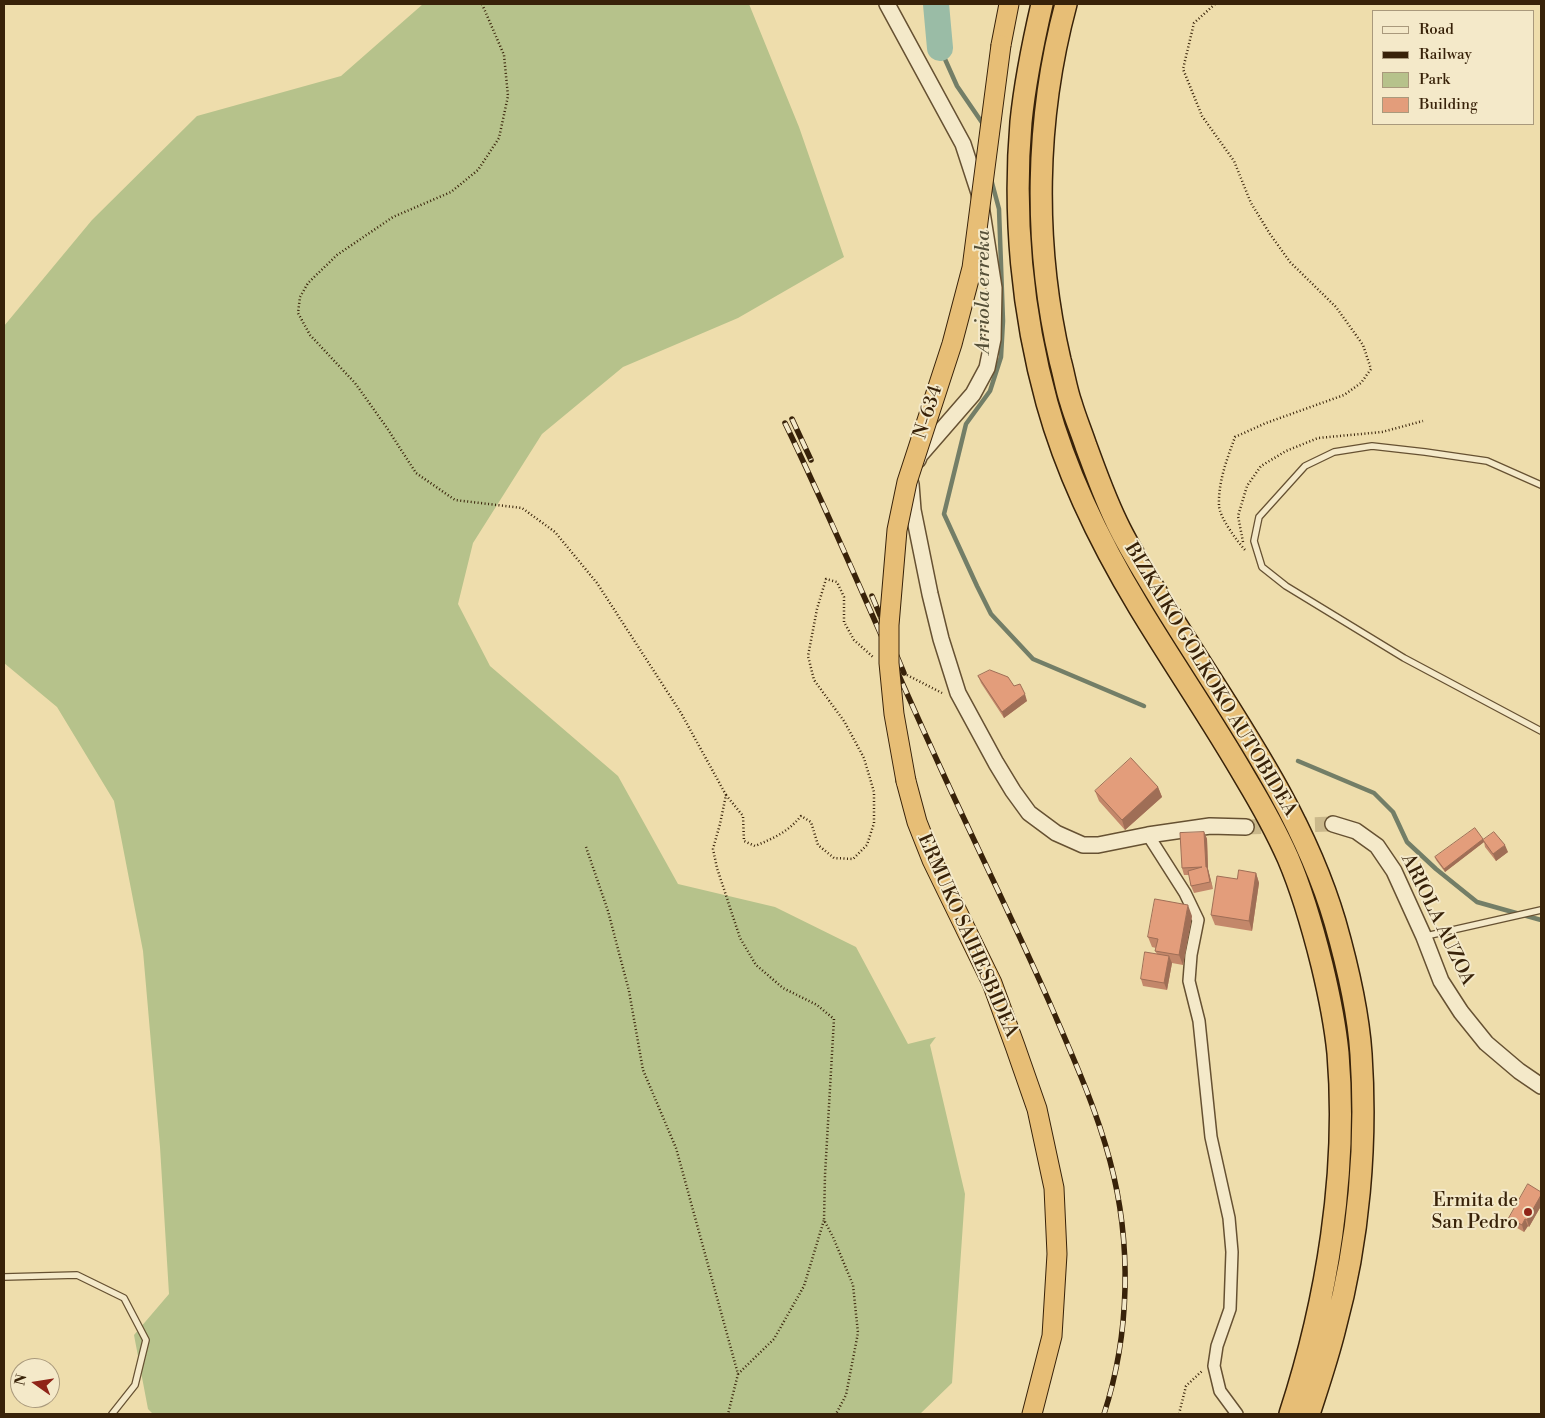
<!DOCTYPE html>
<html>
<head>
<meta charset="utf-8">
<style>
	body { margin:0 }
	#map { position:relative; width:1545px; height:1418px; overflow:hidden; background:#eeddac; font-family:"Libre Bodoni",serif }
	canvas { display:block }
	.frame { position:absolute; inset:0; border:5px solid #382209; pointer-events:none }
	.legend { position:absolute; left:1372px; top:10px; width:162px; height:115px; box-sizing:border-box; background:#f4e9c9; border:1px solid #a9997c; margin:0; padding:6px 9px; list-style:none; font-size:15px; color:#382209 }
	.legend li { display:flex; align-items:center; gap:10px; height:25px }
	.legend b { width:25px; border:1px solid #a9997c }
	.north { position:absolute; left:10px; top:1358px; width:50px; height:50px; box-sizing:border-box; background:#f4e9c9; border:1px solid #a9997c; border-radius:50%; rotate:283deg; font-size:14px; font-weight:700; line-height:20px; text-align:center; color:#382209 }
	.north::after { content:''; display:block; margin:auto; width:18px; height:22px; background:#8f2418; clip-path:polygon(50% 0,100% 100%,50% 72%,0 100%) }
</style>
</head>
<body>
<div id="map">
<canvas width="1545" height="1418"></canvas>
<div class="frame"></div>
<ul class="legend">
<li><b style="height:6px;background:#f4e9c9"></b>Road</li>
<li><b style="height:6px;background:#382209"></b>Railway</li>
<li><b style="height:14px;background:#b6c28b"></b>Park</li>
<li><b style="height:14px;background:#e39d7b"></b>Building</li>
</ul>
<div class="north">N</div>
</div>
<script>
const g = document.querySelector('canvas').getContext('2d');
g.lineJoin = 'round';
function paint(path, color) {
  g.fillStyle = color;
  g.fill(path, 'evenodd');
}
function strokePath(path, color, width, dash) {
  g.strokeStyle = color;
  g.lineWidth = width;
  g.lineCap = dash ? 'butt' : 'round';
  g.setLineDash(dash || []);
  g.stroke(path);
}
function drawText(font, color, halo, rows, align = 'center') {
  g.font = font + ' "Libre Bodoni",serif';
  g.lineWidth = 4;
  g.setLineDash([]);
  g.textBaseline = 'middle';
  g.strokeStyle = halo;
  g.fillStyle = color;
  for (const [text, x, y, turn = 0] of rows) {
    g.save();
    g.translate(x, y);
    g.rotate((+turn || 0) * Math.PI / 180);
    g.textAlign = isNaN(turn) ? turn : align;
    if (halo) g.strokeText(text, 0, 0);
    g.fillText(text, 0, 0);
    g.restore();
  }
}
paint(new Path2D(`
	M423,4h326l50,123 45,130 -106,61 -115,49 -81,67 -69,109 -15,61 32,62 128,110 60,108 97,23 81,40 52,97 28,-7 -6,8 35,149 -13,189 -32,31h-767l-5,-5 -14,-74 35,-41 -9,-147 -17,-196 -29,-150 -57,-94 -53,-44v-337l88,-106 105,-104 144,-40z`), '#b6c28b');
strokePath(new Path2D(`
	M940,48l17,38 26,38
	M991,179l8,30 4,112 -2,36 -11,34 -24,33 -22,90 33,72 14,28 42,45 111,47
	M1298,761l76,32 19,19 14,30 29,27 41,33 64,18`), '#737e67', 4.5);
strokePath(new Path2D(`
	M936,4l4,44`), '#9abca6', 26);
strokePath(new Path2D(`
	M1246,827l87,-3`), '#cab88b', 15, [15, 8]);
const service = new Path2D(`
	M1541,485l-54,-24 -62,-9 -53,-6 -38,6 -29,14 -46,51 -5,24 8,26 24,19 118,72 137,73
	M1426,936l115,-26
	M4,1277l73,-2 47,23 22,42 -11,45 -23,29`);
const minor = new Path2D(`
	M1148,835l37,58 13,27 -7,35 -2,26 10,40 12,116 18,81 3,34 -2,57 -13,37 -3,20 6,25 17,23`);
const tertiary = new Path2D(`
	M887,4l76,140 16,49 15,95 -1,51 -6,29 -14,26 -53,61 -2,5
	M911,484l2,26 17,84 11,45 17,54 38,70 17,28 16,22 27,20 27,12h15l50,-10 62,-9 36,1
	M1333,824l23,7 21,15 17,25 30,66 17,44 20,31 25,31 33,28 22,15`);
const trunk = new Path2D(`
	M1001,45l8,-41
	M906,781l11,41 15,38 60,123 23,63 22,63 17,79 3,66 -5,82 -20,78`);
const motorway = new Path2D(`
	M1042,4c-9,39 -17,78 -21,118 -8,93 1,191 26,281 20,72 54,141 92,204 35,58 73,113 107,172 15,25 30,52 42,79 15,35 25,71 34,107 7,29 13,58 16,88 10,119 -11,248 -48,361
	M1066,4c-31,115 -33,239 -6,356 4,14 6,29 11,43 4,14 10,28 15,43 10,27 20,56 34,83 12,24 27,48 41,71 63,104 139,203 174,322 12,42 23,87 26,132 6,90 -2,186 -26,274 -7,29 -17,58 -26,86`);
strokePath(service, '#665132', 8);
strokePath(minor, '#665132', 14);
strokePath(tertiary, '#665132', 18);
strokePath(trunk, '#382209', 21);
strokePath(motorway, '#382209', 24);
strokePath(new Path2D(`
	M482,4l22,51 4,41 -9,42 -21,32 -27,22 -58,25 -56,38 -29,28 -8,14 -2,16 12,22 45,48 32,45 29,45 39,27 67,8 33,24 42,51 84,130 45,82 -6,29 -7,25 4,19 23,70 16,27 27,23 34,17 17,14 -9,156 -1,45
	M1215,4l-21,19 -11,46 19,47 32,45 17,42 19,31 20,28 46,45 27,38 8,24 -10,14 -17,12 -78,28 -31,14c-8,22 -17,45 -16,69 1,12 18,35 26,44
	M1243,542l-5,-26 9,-30 14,-20 25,-15 32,-13 64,-6 41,-11
	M907,675l35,18
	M726,795l17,21 1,25 11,5c19,-8 33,-14 46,-30l10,6 7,23 16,13 19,1 14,-14 7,-22v-31l-10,-34 -20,-37 -30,-41 -6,-24 9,-47 9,-30 11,3 7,15v25l10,18 19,17
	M586,847l22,64 21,80 14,79 33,78 62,226 -10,40
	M738,1374l36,-35 30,-53 20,-66 9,17 20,48 5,48 -12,62 -10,19
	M1179,1414l7,-28 16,-15`), '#382209', 2.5, [1, 2.5]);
strokePath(service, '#f4e9c9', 5.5);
strokePath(minor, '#f4e9c9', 11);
strokePath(tertiary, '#f4e9c9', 15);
strokePath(trunk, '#e7be76', 19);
strokePath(motorway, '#e7be76', 21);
const rail = new Path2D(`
	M792,419l19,41
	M785,423c55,114 103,231 156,346 36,79 75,157 110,237 22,51 45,102 59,155 22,82 20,173 -6,253
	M872,596l32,77`);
strokePath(rail, '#382209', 5.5);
strokePath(rail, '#f4e9c9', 4, [11]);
const trunkBridge = new Path2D(`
	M906,781l-12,-67 -5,-51v-38l8,-95 10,-48 45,-138 20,-76 29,-223`);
strokePath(trunkBridge, '#382209', 21, []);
strokePath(trunkBridge, '#e7be76', 19);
paint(new Path2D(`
	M978,676l36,10 13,15 -23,17 -23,-35z
	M1158,787l4,10 -37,33 -26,-29 -4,-10z
	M1204,832l3,7 1,30 5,20 -19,4 -3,-7 -2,-11h-5l-2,-7z
	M1483,840l25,12 -12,9 -11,-14 -1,-5 -39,30 -9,-12 -1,-3z
	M1256,873l3,10 -7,48 -37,-6 -4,-10 26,-36z
	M1192,916l-9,49 -11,-2 -5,27 -24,-4 -2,-7 16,-25 -2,-3 1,-3 -4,-1 -4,-10z
	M1541,1192v14l-12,21 -1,-1 -4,6 -12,-7 -3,-7z`), '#c3876a');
paint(new Path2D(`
	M1025,694l2,7 -23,17 -2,-6z
	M1158,787l4,10 -37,33 -3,-10z
	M1204,832l3,7 1,30 5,20 -7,-22z
	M1483,839l1,3 -39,30 -1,-3z
	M1505,845l3,7 -12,9 -3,-7z
	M1256,873l3,10 -7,48 -3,-10z
	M1188,905l4,11 -9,49 -4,-10z
	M1169,956l3,7 -5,27 -3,-7z
	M1541,1195v11l-12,21 -2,-7z
	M1525,1219l3,7 -4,6 -2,-7z`), '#9f6e56');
const building = new Path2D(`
	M990,670l18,7 6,9 6,-2 5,10 -23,18 -24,-36z
	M1131,758l27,29 -36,33 -27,-29z
	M1475,828l8,11 -39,30 -9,-12z
	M1204,832l2,35h1l3,15 -19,4 -3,-15 14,-4 -20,1 -2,-35z
	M1494,832l11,13 -12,9 -10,-14z
	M1239,870l17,3 -7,48 -38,-6 6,-39 20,3z
	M1155,899l33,6 -9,50 -24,-4 3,-12 -10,-2z
	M1145,952l24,4 -5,27 -23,-4z
	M1528,1184l13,8v3l-14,25 -2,-1 -3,6 -13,-7z`);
paint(building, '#e39d7b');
strokePath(building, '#9f6e56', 1);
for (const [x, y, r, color] of [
	[1528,1212,5,"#8f2418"]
]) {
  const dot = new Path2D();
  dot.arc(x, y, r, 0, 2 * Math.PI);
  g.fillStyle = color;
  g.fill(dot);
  strokePath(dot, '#f4e9c9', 2);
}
drawText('19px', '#382209', '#f4e9c9', [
	["N-634",929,412,-72],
	["BIZKAIKO GOLKOKO AUTOBIDEA",1210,680,59],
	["ARIOLA AUZOA",1437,920,64],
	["ERMUKO SAIHESBIDEA",967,936,66]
]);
drawText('19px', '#382209', '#f4e9c9', [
	["Ermita de",1518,1201],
	["San Pedro",1518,1223]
], 'right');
drawText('italic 20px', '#555038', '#f4e9c9', [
	["Arriola erreka",984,292,-90]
]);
</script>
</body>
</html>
